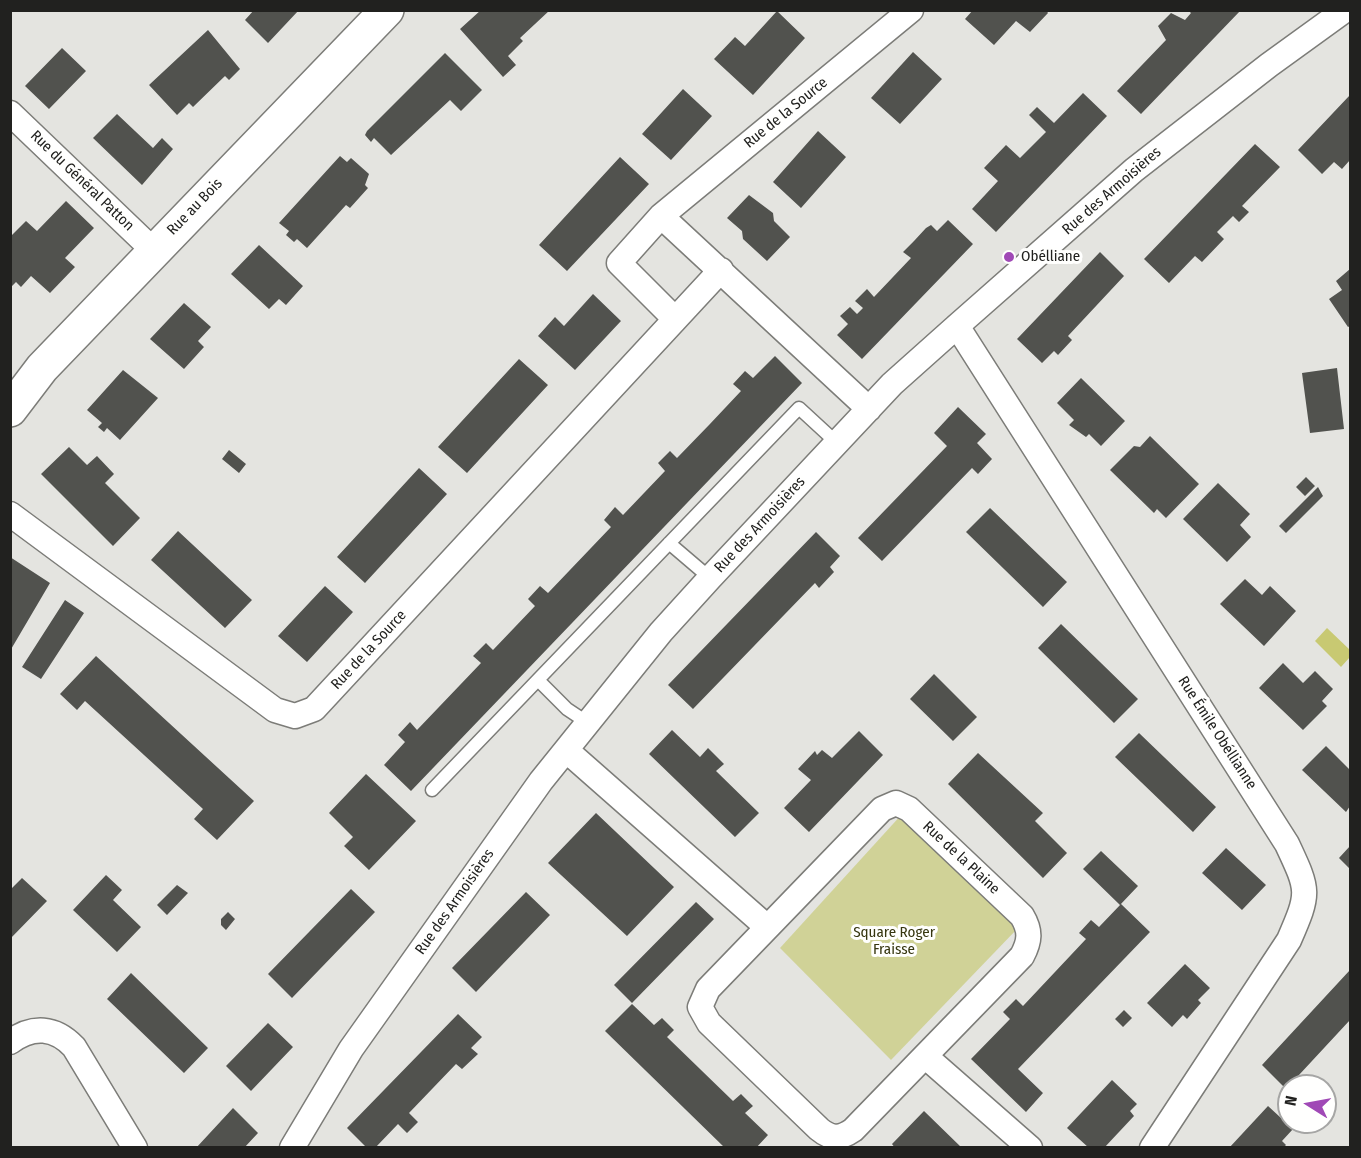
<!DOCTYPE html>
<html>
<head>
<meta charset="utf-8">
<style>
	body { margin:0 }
	#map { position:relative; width:1361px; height:1158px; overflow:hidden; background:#e4e4e0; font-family:"Fira Sans Condensed",sans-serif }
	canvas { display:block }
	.frame { position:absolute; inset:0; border:12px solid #21211f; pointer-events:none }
	.north { position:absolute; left:1277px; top:1074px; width:60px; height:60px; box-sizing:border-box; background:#fffffe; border:2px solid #a6a6a5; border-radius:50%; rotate:281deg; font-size:16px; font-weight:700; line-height:24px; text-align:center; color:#21211f }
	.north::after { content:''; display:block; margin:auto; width:21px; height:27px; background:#a049b6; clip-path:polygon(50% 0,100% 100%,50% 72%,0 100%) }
</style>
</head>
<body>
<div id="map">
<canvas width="1361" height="1158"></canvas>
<div class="frame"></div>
<div class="north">N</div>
</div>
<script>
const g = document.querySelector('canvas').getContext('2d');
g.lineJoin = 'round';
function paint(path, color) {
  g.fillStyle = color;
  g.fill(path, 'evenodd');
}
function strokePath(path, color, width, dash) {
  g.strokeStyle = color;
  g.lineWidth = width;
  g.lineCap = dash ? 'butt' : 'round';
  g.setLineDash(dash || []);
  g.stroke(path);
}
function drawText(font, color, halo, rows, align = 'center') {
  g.font = font + ' "Fira Sans Condensed",sans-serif';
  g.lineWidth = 6;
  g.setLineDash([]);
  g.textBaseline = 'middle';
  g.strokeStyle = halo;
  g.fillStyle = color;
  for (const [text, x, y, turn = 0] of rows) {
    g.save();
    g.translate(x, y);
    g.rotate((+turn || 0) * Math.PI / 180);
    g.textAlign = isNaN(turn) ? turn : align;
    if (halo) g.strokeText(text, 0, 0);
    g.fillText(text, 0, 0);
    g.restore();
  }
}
paint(new Path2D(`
	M903,813l115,115 -127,132 -111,-112z`), '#d0d297');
paint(new Path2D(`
	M1327,628l23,22v7l-9,10 -26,-26z`), '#c8c972');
paint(new Path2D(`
	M254,10h45l-31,33 -23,-23z
	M481,10h69l-30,28 3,3 -15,15 8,9 -13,12 -43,-48z
	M973,10h73l2,3 -18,19 -14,-11 -22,24 -29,-26z
	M1188,10h53l-100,104 -24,-23 49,-51 -8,-14 13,-13 14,7 6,-7z
	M777,11l28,27 -52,57 -39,-36 21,-22 10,9z
	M208,30l32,39 -11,11 -4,-4 -32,31 -4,-4 -12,12 -28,-30z
	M62,48l24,23 -37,38 -24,-23z
	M913,52l29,27 -42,45 -29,-26z
	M445,53l37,37 -21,21 -11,-11 -59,55 -17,-17 -3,4 -6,-7 2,-4z
	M683,89l29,27 -41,44 -29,-26z
	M1083,93l24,23 -111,116 -24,-23 26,-28 -14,-13 22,-23 14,13 26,-26 -17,-17 8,-8 17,16z
	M1350,95v65l-8,9 -8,-7 -12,12 -24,-24z
	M117,114l36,34 9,-10 11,11 -31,36 -49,-47z
	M818,131l28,26 -45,51 -28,-26z
	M1255,144l25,23 -38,39 7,6 -10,10 -6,-6 -16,16 7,7 -22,23 -7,-6 -26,27 -25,-24z
	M340,156l7,6 4,-4 18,16 -4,11 3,3 -18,20 -4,-3 -39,43 -10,-9 -3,3 -8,-7 3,-4 -10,-8z
	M620,157l29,27 -82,87 -28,-26z
	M749,195l24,18 1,8 16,16 -23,24 -24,-22 -1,-8 -15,-13z
	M66,201l28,27 -29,30 10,9 -25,26 -19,-17 -10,11 -5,-5 -6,6v-51l16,-16 11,10z
	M948,220l25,24 -111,115 -25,-24 11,-11 -8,-8 10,-9 7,7 6,-6 -8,-7 12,-12 7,8 37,-39 -8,-6 11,-11 12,-13 5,-3 6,6z
	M259,245l44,41 -17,19 -7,-6 -10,10 -38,-35z
	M1100,252l24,24 -56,60 4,4 -14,15 -4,-4 -12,12 -25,-24z
	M1350,269v57l-2,1 -19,-28 13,-9 -6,-9z
	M593,294l28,27 -46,49 -37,-34 17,-19 9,9z
	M184,303l27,24 -13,14 6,6 -20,22 -34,-30z
	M775,356l27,27 -391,408 -27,-26 21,-23 -7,-7 12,-13 7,8 64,-67 -8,-7 13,-13 7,7 42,-44 -7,-7 12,-13 8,7 63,-66 -7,-7 11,-13 8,8 42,-44 -7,-8 12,-12 7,7 32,-33 32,-34 -8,-7 12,-13 8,7z
	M519,359l29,26 -81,88 -29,-26z
	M1337,368l7,61 -34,4 -8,-60z
	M123,370l35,28 -38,42 -13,-12 -3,4 -6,-5 4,-4 -15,-13z
	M1081,378l44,43 -24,25 -12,-12 -3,3 -17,-12 5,-5 -17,-17z
	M958,407l28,27 -9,9 15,16 -14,15 -6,-6 -90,93 -24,-23 89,-92 -13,-13z
	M1150,436l49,48 -33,34 -9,-9 -3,4 -44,-43 24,-24 6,1z
	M69,447l18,18 10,-9 17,18 -9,9 35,35 -27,28 -72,-72z
	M229,450l17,14 -7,9 -17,-14z
	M419,468l28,26 -82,89 -28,-26z
	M1306,477l9,9 -10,10 -9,-9z
	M1218,483l32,31 -10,11 11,12 -24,25 -44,-43z
	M1318,487l5,9 -37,37 -7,-7z
	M990,508l77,74 -24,25 -77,-75z
	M178,531l74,69 -27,28 -74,-68z
	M816,532l24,24 -10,11 4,5 -15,16 -4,-5 -122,126 -25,-24z
	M10,557l40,26 -40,68z
	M1245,579l17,16 8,-9 26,25 -32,35 -44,-42z
	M325,586l28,26 -46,50 -29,-26z
	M65,600l19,13 -43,66 -19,-12z
	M1061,624l77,75 -24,24 -76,-75z
	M96,656l158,145 -37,39 -23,-21 9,-10 -118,-108 -8,9 -17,-16z
	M1283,663l20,20 12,-12 18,18 -11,12 5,5 -24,24 -44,-42z
	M934,674l43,43 -24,24 -43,-42z
	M672,730l28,27 8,-9 16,16 -8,7 43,42 -24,24 -86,-83z
	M859,731l24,24 -74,77 -25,-24 27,-28 -13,-11 17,-18 2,4 5,-5 10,8z
	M1139,733l77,74 -23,25 -78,-75z
	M1326,746l24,24v36l-4,6 -44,-42z
	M978,753l65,60 -8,8 32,32 -24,25 -95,-94z
	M366,774l50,47 -47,49 -25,-24 9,-9 -24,-24z
	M596,813l78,74 -47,49 -79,-73z
	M1350,846v23l-11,-11z
	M1226,848l40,37 -24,25 -40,-37z
	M1101,851l37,35 -18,19 -37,-36z
	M106,875l16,15 -9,10 28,27 -24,25 -44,-42z
	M22,878l25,23 -37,38v-49z
	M177,885l11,8 -21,22 -10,-10z
	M351,889l24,23 -83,86 -24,-24z
	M526,892l24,23 -74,77 -24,-24z
	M696,902l18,17 -82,84 -18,-18z
	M1121,904l29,28 -132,137 25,24 -17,19 -55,-53 39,-40 -7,-7 13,-13 7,7 63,-67 -7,-6 12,-13 8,7z
	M228,912l7,7 -9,11 -5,-5v-6z
	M1185,964l25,24 -12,12 3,3 -14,16 -4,-4 -11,12 -25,-24z
	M1350,970v50l-64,69 -24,-24z
	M131,973l77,75 -24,25 -77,-74z
	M632,1004l22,21 8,-7 12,12 -7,7 66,64 8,-7 12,12 -8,7 23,22 -12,13h-31l-120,-117z
	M1124,1010l8,8 -9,9 -8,-8z
	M458,1014l24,23 -11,11 7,6 -16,15 -6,-5 -47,49 9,9 -11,11 -9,-9 -23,24h-8l-20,-20z
	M268,1023l25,24 -42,44 -25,-25z
	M1112,1080l25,24 -7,7 4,5 -30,32h-15l-22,-20z
	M1268,1106l25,23 -11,12 4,4 -3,3h-54z
	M233,1108l25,25 -14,15h-48z
	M924,1111l38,37h-67l-3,-4z`), '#51524e');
const service = new Path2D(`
	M669,543l41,35
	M538,680l29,29 21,14
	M432,790l367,-382 38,35`);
const minor = new Path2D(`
	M10,113l143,137
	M661,216l208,193
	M674,318l-55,-55 42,-47 250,-206
	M957,326l330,518c22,47 23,48 2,96l-137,208
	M10,514l265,196 20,6 19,-7 407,-439
	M566,750l201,177
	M896,803l13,6 113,107c9,15 8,25 0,40l-169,174c-13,9 -22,9 -34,-1l-110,-106 -9,-16 8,-18 174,-180z
	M10,1042c23,-17 45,-15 64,5l61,101
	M925,1056l105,92
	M292,1148l59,-99 190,-268 120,-149 49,-54 182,-194 65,-58 177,-156 135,-105 76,-55`);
const secondary = new Path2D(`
	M10,410l32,-42 345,-358`);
strokePath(service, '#7c7c78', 15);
strokePath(minor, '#7c7c78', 27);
strokePath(secondary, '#7c7c78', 36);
strokePath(service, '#fff', 12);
strokePath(minor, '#fff', 24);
strokePath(secondary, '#fff', 33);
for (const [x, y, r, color] of [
	[1009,257,6,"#a049b6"]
]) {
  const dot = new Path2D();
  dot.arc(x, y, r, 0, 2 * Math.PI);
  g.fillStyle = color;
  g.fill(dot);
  strokePath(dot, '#fffffe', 2);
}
drawText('15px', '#21211f', '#fffffe', [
	["Rue de la Source",786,113,-39],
	["Rue du Général Patton",82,181,44],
	["Rue des Armoisières",1112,191,-41],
	["Rue au Bois",195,207,-46],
	["Rue des Armoisières",760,525,-47],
	["Rue de la Source",369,650,-47],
	["Rue Émile Obéllianne",1217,733,57],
	["Rue de la Plaine",961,858,43],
	["Rue des Armoisières",455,902,-55]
]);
drawText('15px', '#21211f', '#fffffe', [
	["Obélliane",1021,257]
], 'left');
drawText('15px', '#363610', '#fffffe', [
	["Square Roger",894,933],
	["Fraisse",894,950]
]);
</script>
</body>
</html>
